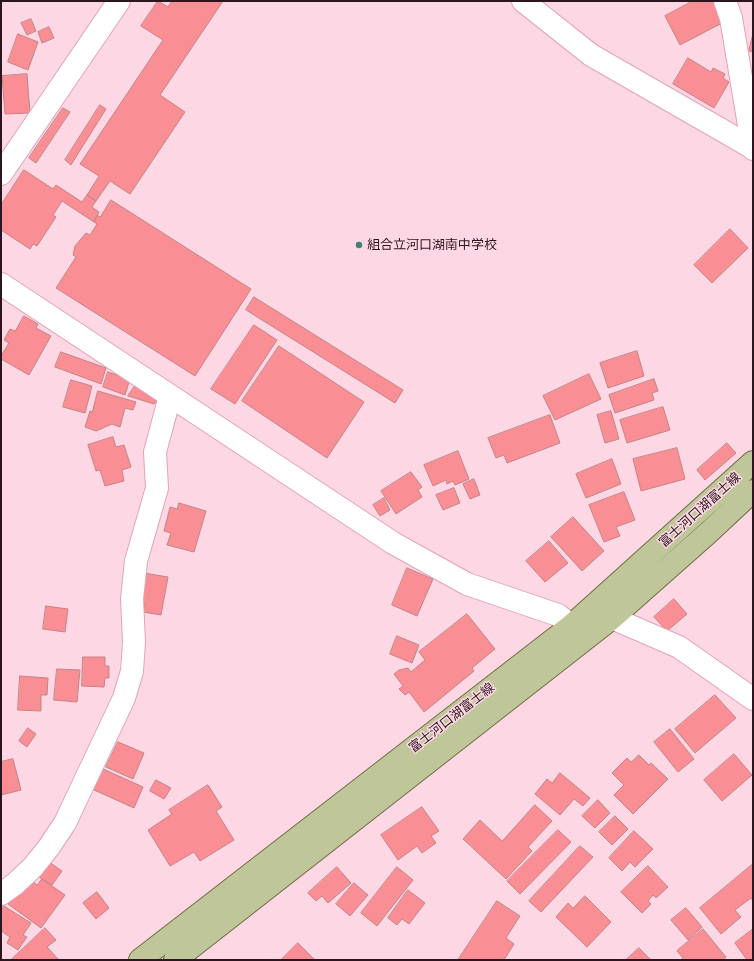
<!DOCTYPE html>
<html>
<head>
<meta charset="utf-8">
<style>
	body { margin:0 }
	#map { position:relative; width:754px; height:961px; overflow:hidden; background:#fed7e4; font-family:"Work Sans",sans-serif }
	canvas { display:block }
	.frame { position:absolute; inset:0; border:2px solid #2b151e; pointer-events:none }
</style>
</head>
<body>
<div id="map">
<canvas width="754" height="961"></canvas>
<div class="frame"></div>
</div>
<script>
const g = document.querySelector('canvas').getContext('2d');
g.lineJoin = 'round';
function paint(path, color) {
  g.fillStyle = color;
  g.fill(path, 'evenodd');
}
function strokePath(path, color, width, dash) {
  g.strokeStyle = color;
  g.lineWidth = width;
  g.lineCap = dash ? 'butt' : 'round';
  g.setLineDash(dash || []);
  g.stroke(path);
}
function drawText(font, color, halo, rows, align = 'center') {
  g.font = font + ' "Work Sans","Noto Sans JP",sans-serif';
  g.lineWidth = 3;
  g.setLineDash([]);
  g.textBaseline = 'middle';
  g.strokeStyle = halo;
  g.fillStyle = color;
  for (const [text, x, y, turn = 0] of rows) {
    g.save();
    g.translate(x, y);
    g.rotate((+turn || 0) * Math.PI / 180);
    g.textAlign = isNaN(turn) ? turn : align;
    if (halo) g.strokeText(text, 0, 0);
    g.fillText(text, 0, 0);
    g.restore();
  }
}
const building = new Path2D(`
	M158,1l10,6 4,-6h51l-63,94 25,17 -55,82 -20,-13 -14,20 -9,-6 12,-19 -19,-12 83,-124 -22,-14z
	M693,1h23l10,20 -46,24 -15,-29z
	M31,19l5,12 -9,4 -6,-12z
	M49,27l5,11 -12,5 -4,-11z
	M18,34l20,8 -10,28 -20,-8z
	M753,34v18l-4,-1z
	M688,58l23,14 2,-4 12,6 -2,4 6,4 -15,26 -41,-24z
	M27,74l3,39 -25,1 -3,-38z
	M100,105l6,4 -35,56 -6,-5z
	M63,108l7,4 -34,51 -7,-5z
	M24,170l29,19 3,-4 26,17 5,-7 9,6 -4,6 7,5 -5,10 -32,-21 -9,14 3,2 -19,29 -4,-2 -3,5 -29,-19v-25z
	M111,200l140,89 -56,87 -139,-88 20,-31 -3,-2 2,-9 11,-13 4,2 7,-11 -3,-2 3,-7 3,2z
	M730,229l18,19 -36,35 -18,-18z
	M254,297l149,93 -8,13 -149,-93z
	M24,316l14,8 -2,4 15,8 -22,39 -28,-16v-3l8,-13 -5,-3 6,-11 5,2z
	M254,325l23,15 -42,64 -24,-15z
	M279,346l85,56 -37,56 -85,-57z
	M637,351l7,25 -36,12 -8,-25z
	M61,352l45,16 -5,16 -46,-17z
	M108,372l22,7 -5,16 -22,-8z
	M589,374l12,25 -46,21 -12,-24z
	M654,379l4,12 -6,2 2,7 -39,13 -6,-18z
	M71,380l21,6 -7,27 -22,-6z
	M137,383l24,13 -7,8 -26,-8z
	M98,391l38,11 -3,8 -8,-2 -5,19 -8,-3 -16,7 -11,-4 5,-16 2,1z
	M663,407l7,23 -43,13 -7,-23z
	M611,411l8,28 -14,4 -8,-28z
	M550,415l10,28 -53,20 -3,-8 -8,3 -8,-20z
	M113,437l3,10 8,-2 7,22 -9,3 2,11 -19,5 -5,-16 -4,1 -8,-26z
	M727,443l9,10 -31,27 -8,-10z
	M677,448l8,31 -44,12 -8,-32z
	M458,451l11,28 -14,6 -2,-4 -6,3 -1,-4 -13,6 -9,-21z
	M612,459l9,25 -35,14 -10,-24z
	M411,472l11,15 -4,3 4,7 -26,17 -15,-23z
	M474,479l6,16 -10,4 -7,-15z
	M454,488l6,15 -17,7 -7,-15z
	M624,492l11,28 -19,7 4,9 -16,6 -15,-37z
	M384,498l6,12 -10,6 -7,-11z
	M179,503l27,8 -12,41 -27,-7 4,-12 -7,-2 6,-24 7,2z
	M573,517l31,34 -22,20 -31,-34z
	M549,541l19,22 -23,19 -19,-21z
	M407,568l26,11 -16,37 -25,-11z
	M144,573l24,4 -7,38 -18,-3 2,-8 -6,-1z
	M674,599l13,15 -20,17 -13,-14z
	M46,606l22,3 -3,23 -22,-3z
	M467,614l28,35 -23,19 2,3 -50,41 -15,-20 -4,3 -6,-6 4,-3 -9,-12 5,-4 9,-2 3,4 14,-12 -6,-8z
	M397,636l22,9 -7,18 -22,-9z
	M83,657h22v9h4v12h-4l-1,9 -22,-1z
	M57,669l23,1 -3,32 -23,-2z
	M20,676l28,2 -1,17h-6v16l-23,-1z
	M715,695l21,23 -41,35 -20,-24z
	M28,728l8,6 -9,13 -8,-6z
	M670,729l24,30 -16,13 -24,-30z
	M118,742l26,11 -11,26 -27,-12z
	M734,754l18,21 -30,26 -18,-21z
	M639,755l10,10 2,-2 17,16 -35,35 -19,-19 10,-10 -12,-12 15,-15 4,4z
	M13,759l8,31 -20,5v-33z
	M101,768l42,19 -9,21 -42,-19z
	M560,773l30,25 -7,8 -9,-7 -14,16 -25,-21 12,-15 5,4z
	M156,780l15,8 -7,11 -14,-8z
	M208,785l14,22 -6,4 18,29 -34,21 -6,-9 -24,14 -22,-36 24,-16 -3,-4z
	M598,800l12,13 -15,15 -13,-12z
	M535,805l17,16 -24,26 4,4 -26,28 -43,-40 17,-19 22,21z
	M422,807l17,24 -8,5 5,7 -14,10 -5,-7 -19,14 -17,-25z
	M615,816l13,13 -16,16 -13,-13z
	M558,830l13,12 -51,52 -13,-13z
	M634,831l19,18 -18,18 -5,-5 -8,9 -13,-13z
	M580,846l13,11 -52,55 -12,-11z
	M49,862l13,9 -10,14 -13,-8z
	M753,864v37l-2,-3 -16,12 6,7 -20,17 -21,-26z
	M648,866l20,21 -12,11 -3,-3 -5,6 3,3 -9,9 -21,-21z
	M337,867l14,16 -23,20 -6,-7 -6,5 -8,-8z
	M397,867l16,13 -36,46 -16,-13z
	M42,879l23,16 -24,33 -33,-24 10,-14 6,-2 2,2 6,-9 5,4z
	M354,883l14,12 -18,21 -14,-12z
	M408,890l17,13 -16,21 -7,-5 -5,6 -9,-7z
	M97,892l12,16 -13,11 -13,-16z
	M585,896l26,26 -24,25 -31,-30 12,-14 5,5z
	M497,901l23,15 -14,22 8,6 -10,16h-46z
	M4,906l27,17 -8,12 4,2 -9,13 -11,-7 3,-6 -9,-6v-20z
	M686,908l16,19 -14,13 -17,-20z
	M45,928l11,12 -9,7 12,13h-48z
	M703,929l23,28 -4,3h-41l2,-2 -6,-7z
	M753,929v31h-6l-12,-17z
	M298,943l17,17h-34z
	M639,948l12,12h-25z`);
paint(building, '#f98e95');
strokePath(building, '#c38487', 1);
const minor = new Path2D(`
	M523,1l68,54 162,93
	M725,1l6,17 22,131
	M1,174l118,-173
	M1,284l392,259 74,41 91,31 13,11 41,-8 67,29 74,52
	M1,894l14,-10 18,-17 16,-20 16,-24 59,-125 8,-27 2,-29 -2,-43 4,-38 21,-73 -2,-36 15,-56`);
const major = new Path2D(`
	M140,960l431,-334 182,-164
	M175,960l437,-342 96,-85 45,-42`);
strokePath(minor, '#e1a3b9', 24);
strokePath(major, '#706f42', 24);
strokePath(minor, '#fff', 22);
strokePath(major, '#bfc69a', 22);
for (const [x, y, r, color] of [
	[359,245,4,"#418373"]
]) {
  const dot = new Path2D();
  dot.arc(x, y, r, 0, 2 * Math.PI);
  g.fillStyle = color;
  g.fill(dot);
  strokePath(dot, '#fed7e4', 1.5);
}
drawText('13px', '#2b151e', '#fed7e4', [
	["組合立河口湖南中学校",367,245]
], 'left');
drawText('13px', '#2b151e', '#fed7e4', [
	["富士河口湖富士線",700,510,-42],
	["富士河口湖富士線",452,718,-38]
]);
</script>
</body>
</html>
